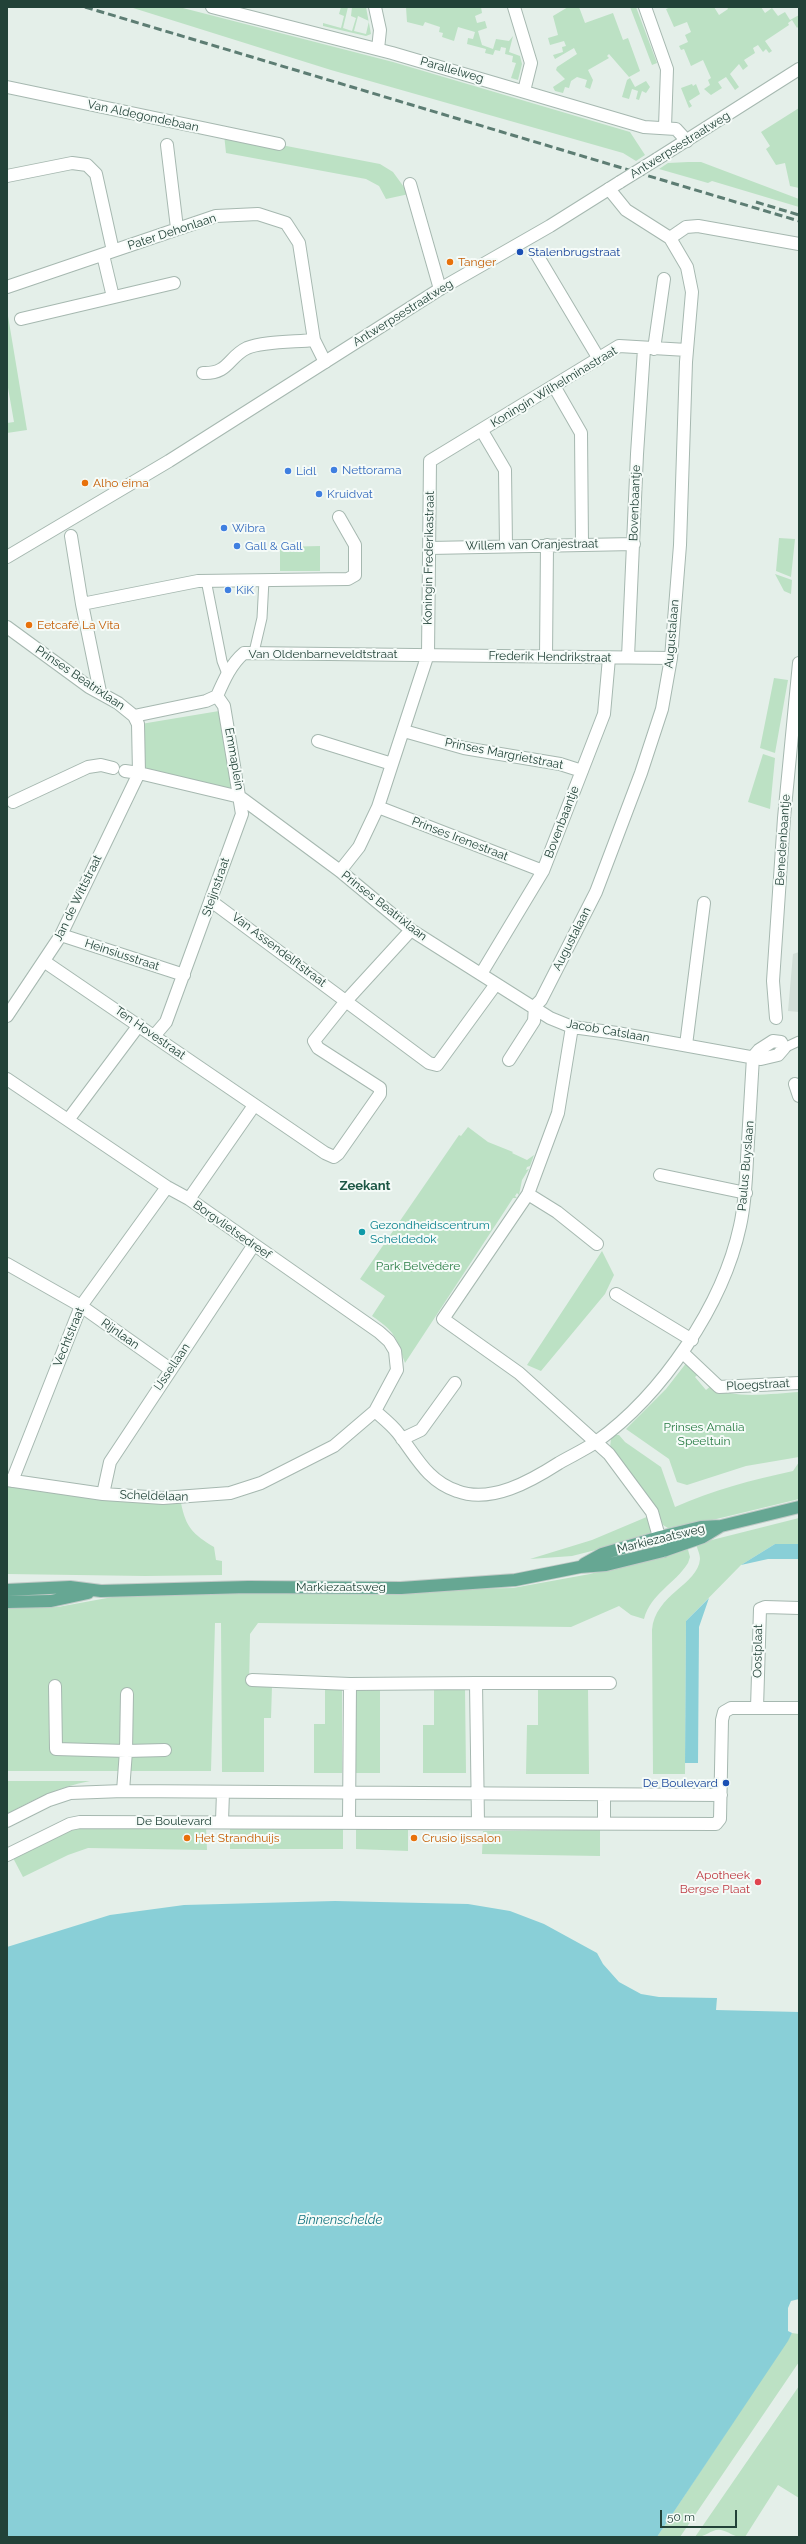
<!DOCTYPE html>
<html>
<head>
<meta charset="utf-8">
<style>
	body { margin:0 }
	#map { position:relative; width:806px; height:2544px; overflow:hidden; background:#e4efe9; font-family:Raleway,sans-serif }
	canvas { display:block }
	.frame { position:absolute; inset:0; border:8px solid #224238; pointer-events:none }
	.scale { position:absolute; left:660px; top:2510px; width:77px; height:18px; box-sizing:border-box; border:2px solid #224238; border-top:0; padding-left:5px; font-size:12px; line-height:14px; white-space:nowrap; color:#224238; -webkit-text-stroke:3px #f5fbf8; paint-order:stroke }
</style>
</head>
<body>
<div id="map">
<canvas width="806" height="2544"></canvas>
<div class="frame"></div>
<div class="scale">50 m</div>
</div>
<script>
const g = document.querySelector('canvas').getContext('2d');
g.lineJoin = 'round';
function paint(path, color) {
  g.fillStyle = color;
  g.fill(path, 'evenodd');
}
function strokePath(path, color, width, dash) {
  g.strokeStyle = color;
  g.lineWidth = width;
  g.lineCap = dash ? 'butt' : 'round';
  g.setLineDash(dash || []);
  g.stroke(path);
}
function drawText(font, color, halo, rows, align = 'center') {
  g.font = font + ' Raleway,sans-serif';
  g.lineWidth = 4;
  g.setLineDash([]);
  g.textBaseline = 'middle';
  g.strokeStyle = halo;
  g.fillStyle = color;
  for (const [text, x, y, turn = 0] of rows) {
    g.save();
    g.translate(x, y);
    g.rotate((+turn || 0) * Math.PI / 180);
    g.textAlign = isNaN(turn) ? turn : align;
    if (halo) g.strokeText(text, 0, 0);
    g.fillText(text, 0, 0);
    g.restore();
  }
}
paint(new Path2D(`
	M799,952v60l-11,-1 5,-57z`), '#d2dfd8');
paint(new Path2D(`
	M130,7h49l214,55 237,70 15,23 -9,6 -13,-8 -292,-83z
	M341,7h7l-5,21 9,3 4,-13 -5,-2 1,-9h14l5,27 -5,2 -43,-10v-3l18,5 3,-12 -5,-2zM358,16l11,5 -3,13 -12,-3z
	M406,7h75l1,6 -7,3 2,7 8,-2 2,7 -9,3 4,14 11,4 3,-10 13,2 4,-5 -4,16 11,4 2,8 -4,16 -7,-2 5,-15 -4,-1 1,-6 -8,-2 1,-6 -5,-1 -1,4 -5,-1 -2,5 -8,-2 1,-4 -19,-5 1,-6 5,1 2,-7 -17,-5 -4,14 -12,-4 1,-4 -4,-1 1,-5 -15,-5 -2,4 -16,-4z
	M568,7h11l6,16 28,-10 10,27 5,-2 12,33 -11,6 -20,-23 -2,2 2,2 -21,12 5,10 -3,9 -5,-2 2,-7 -10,-3 -6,4 -2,7 -4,-1 -2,6 -8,-2 -2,-4 12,-8 -9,-9 1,-3 20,-13 -3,-6 -19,11 -2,-4 10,-3 -1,-5 4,-1 -2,-5 -14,4 -2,-7 10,-3 -5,-19z
	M630,7h6l21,56 -5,2z
	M671,7h43l5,8 9,-6 -1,-2h34l4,6 7,-5 6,8 7,-4 5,8 9,-5v11l-2,2 -5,-8 -4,3 1,2 -24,16 7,10 -3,2 -3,-4 -3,3 -5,-7 -5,3 2,5 -11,7 4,6 -5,4 -4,-6 -9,10 9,13 -4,3 -9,-13 -8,5 4,6 -11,7 -7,-6 6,-4 -2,-5 3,-2 -8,-18 -12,6 -7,-17 -3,1 -2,-4 9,-4 -3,-7 6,-3 -4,-10 -13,5 -8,-18z
	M630,78l5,9 11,-6 4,6 -4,6 -4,-2 -3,9 -3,-1 2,-8 -6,-2 -3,10 -7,-2 5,-17z
	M692,84l1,2 3,-2 4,10 -11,7 3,5 -3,2 -8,-20z
	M799,108v80l-9,-2 -5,-23 -9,2 -10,-16 4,-3 -9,-14z
	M224,134l156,30 13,8 16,22 -23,5 -7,-13 -13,-7 -140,-26z
	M688,162h13l98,37v8l-87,-26 -4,2 -49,-14 9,-6z
	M7,310l20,120 -20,3v-10l7,-1 -7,-40z
	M779,538l16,1 -4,38 -15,-6z
	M320,546v25h-40v-24z
	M775,574l17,6 -1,14 -7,-3z
	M774,678l14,2 -13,73 -15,-5z
	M219,711l15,76 -5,2 -87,-20 -1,-45z
	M763,754l12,4 -5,51 -22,-7z
	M468,1127l20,15 25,10 -1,1 15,7 7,-5 -4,11 -3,1 -1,3 3,-1 -7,11 -3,15 -2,-2 -2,3 2,2h-4l-9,14 -99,151c-9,-27 -10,-31 -33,-47l13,-20 -25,-17 99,-144 2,1z
	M602,1251l12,24 -9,19 -64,77 -14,-6z
	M687,1362l13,11 -5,4 11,13 6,-5c18,16 63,8 87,7v65l-53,9 -59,19 -10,-3 -8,-23 -43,-30 40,-40z
	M615,1435h4l6,7 36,25 14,40c38,-17 77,-27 118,-36l6,-9v37l-128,31 -8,-5 -13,-26 -40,-51 1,-10z
	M7,1484l135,18 39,1c5,25 12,31 33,44l2,13 6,1v14l-77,1 -138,-2z
	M649,1516l3,16 -5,5 -75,19 -42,3 62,-19z
	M799,1518v26h-24l-34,21 -55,56 -1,153h-32l-1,-144c3,-36 46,-45 48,-71 0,-5 -3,-11 -4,-15z
	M687,1546l3,11 -2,6c-13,21 -37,30 -44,56l-13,-4 -12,-9 -48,21 -313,-4 -8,11 -1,51 23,1 -1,32h-7v54h-42l-1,-149h-6l-4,148h-204v-163l51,-1 60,-11 395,-8 77,-14z
	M325,1686h17v87h-28v-49h11z
	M355,1686l25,1v86h-25z
	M434,1687l31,1 1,85h-43v-48h11z
	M538,1688l50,1 1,85h-63l1,-49h11z
	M7,1781h83c-31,6 -55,18 -83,33z
	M230,1825h113v24h-113z
	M206,1826l1,24 -119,-2 -20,7 -45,22 -11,-21 60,-29z
	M356,1829h52v22l-52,-2z
	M600,1830v26l-118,-2 1,-23z
	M792,2333l7,1v28l-119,175h-23z
	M799,2386v112l-21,-13 -33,52c-14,0 -14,-5 -24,-7 -9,-2 -14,7 -26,7z`), '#bce1c4');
paint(new Path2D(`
	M775,1544h24v15h-31l-27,6z
	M709,1598l-10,29 -1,136h-13l1,-142z
	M335,1901l133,3 42,7 34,13 53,29 6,11 16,18 22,12 18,3 58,1 -1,12 83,2v287l-8,2 -3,7v23l4,2 -4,8 -131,196h-650v-590l103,-32 74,-10z`), '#89cfd7');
const pedestrian = new Path2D(`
	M206,580l16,81 5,13
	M254,652l8,-34 2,-38
	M784,1048l15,-7`);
const minor = new Path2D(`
	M212,7l180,46 252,74 32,2 11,12
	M375,7l5,23 -2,19
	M514,7l17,56 -7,28
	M645,7l22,62 -2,58
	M7,87l272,57
	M167,145l10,83
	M7,176l65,-13 15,2 9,9 17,77
	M410,184l30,105
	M670,238l16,-11 12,-1 101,18
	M103,255l10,42
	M537,255l62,104
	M7,287l209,-71 42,-2 28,9 13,20 15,97 11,22
	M21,319l153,-36
	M654,349l10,-70
	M203,373c26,1 25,-16 44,-25 16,-7 49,-6 67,-8
	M554,386l27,47 1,111
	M482,431l23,39 1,76
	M71,536l11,68 18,88
	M430,548l204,-4
	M82,604l116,-23 150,-2 7,-4v-30l-16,-28
	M7,627l82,60 29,16 16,13 4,8 1,49 101,24 100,74 71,59 139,88 22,9 45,6 144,26 17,-4 6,-7 -3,-6 -8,-1 -14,9 -6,7
	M546,657l1,-112
	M628,657l9,-203 7,-105
	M217,696c7,-16 14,-32 27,-43l427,5
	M134,716l72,-15 11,-5 7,10 18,108 -76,208 -12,14
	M404,731l60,17 96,16 22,7
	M318,741l74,23
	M13,802l75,-35 13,-2 12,3
	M378,807l165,64
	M340,871l19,-24 19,-40 50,-153 2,-193 189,-115 68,4
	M211,901l218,162 8,2 59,-81
	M61,935l123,40
	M45,962l280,191 9,4 4,-3 42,-60v-6l-62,-40 -4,-7 32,-40 65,-71
	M481,974l62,-103 61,-157 5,-56
	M535,1006l6,-6 55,-108 45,-119 21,-64 9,-51 9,-113 6,-183 6,-70 -5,-25 -17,-29 -44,-28 -17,-21
	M7,1016l54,-81 78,-162 -14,-2
	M776,1018l-3,-37 11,-163 15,-155
	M572,1027l-14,86 -30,81 -85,125 76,54 90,81 43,58 11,39
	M686,1045l18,-142
	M509,1060l25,-39 1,-15
	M7,1079l160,108 22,12 190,133 10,9 6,10 2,19 -22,41 -41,35 -73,37 -31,10 -67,5 -60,-4 -96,-14
	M795,1084l4,12
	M68,1120l71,-95
	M660,1175l86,18
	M528,1194l29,18 40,32
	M189,1199l64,-92
	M7,1264l74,42 89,63
	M616,1294l76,46
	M683,1353l36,34 80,-4
	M375,1411c8,7 17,14 23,22 18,23 29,48 59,58 34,13 74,-10 102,-28 12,-7 25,-13 37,-21 66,-47 127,-137 144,-216 5,-22 6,-44 7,-67 2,-34 4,-68 6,-102
	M402,1439l19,-9 34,-47
	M12,1481l69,-175 86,-119
	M103,1494l7,-32 143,-216
	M252,1680l98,4
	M476,1683h134
	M55,1686l1,63 70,2 1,-57
	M757,1708l3,-99 5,-2 34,1
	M123,1791l3,-40 39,-1
	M7,1821l42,-21 21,-7 53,-2 598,4
	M222,1821l1,-29
	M349,1822l1,-138 126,-1 2,140
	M604,1823v-28
	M7,1855l63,-31 10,-2 636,2 4,-5 2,-99 2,-8 7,-4h68`);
const tertiary = new Path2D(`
	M657,159l142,-90
	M7,557l162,-96 271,-172 110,-63 70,-44`);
const primary = new Path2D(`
	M584,1564l18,-10 58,-17 41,-10 20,-1 78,-19
	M7,1590l63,-3 31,4 147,-4 153,1 114,-8 65,-13 26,-2 57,-14 40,-14 18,-11
	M7,1602l44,-1 37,-8`);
strokePath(pedestrian, '#a6b8b0', 11);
strokePath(minor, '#a6b8b0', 14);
strokePath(tertiary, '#a6b8b0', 14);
strokePath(primary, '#c1cac7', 14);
strokePath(pedestrian, '#fff', 9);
strokePath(minor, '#fff', 12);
strokePath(tertiary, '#fff', 12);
strokePath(primary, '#66a793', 12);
strokePath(new Path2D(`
	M85,7l714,214
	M756,202l43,13`), '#5d7d73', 3, [8, 4]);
const tertiaryBridge = new Path2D(`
	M620,182l37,-23`);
strokePath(tertiaryBridge, '#a6b8b0', 14, []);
strokePath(tertiaryBridge, '#fff', 12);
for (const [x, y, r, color] of [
	[520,252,4,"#1a4fb4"],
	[450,262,4,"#e8710a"],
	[334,470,4,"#3f7fe0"],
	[288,471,4,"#3f7fe0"],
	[85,483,4,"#e8710a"],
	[319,494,4,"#3f7fe0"],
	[224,528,4,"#3f7fe0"],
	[237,546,4,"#3f7fe0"],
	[228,590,4,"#3f7fe0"],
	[29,625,4,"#e8710a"],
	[362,1232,4,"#0f9aa8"],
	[726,1783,4,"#1a4fb4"],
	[187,1838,4,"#e8710a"],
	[414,1838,4,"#e8710a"],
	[758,1882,4,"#e0444e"]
]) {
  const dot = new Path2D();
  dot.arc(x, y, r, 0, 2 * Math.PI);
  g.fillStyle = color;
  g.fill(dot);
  strokePath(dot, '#f5fbf8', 1.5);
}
drawText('12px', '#224238', '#f5fbf8', [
	["Parallelweg",452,70,16],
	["Van Aldegondebaan",143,116,12],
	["Antwerpsestraatweg",680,145,-32],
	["Pater Dehonlaan",172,232,-18],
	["Antwerpsestraatweg",403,313,-32],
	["Koningin Wilhelminastraat",554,387,-31],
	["Bovenbaantje",635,503,-88],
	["Willem van Oranjestraat",532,545,-1],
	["Koningin Frederikastraat",429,558,-89],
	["Augustalaan",672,634,-85],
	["Van Oldenbarneveldtstraat",323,654],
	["Frederik Hendrikstraat",550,657,1],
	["Prinses Beatrixlaan",80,678,34],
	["Prinses Margrietstraat",504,754,11],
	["Emmaplein",234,759,80],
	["Bovenbaantje",562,822,-69],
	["Prinses Irenestraat",460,839,21],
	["Benedenbaantje",783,840,-86],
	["Steijnstraat",216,887,-71],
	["Jan de Wittstraat",78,898,-64],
	["Prinses Beatrixlaan",384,906,38],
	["Augustalaan",572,939,-63],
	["Van Assendelftstraat",279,950,37],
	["Heinsiusstraat",122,955,18],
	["Jacob Catslaan",608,1031,10],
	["Ten Hovestraat",150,1033,35],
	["Paulus Buyslaan",746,1166,-85],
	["Borgvlietsedreef",232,1230,35],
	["Rijnlaan",120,1334,35],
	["Vechtstraat",69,1337,-68],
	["IJssellaan",172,1367,-56],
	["Ploegstraat",758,1385,-3],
	["Scheldelaan",154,1496,2],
	["Markiezaatsweg",661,1539,-14],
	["Markiezaatsweg",341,1587],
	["Oostplaat",758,1651,-89],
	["De Boulevard",174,1821]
]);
drawText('12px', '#164399', '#f5fbf8', [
	["Stalenbrugstraat",528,252],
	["De Boulevard",718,1783,"right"]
], 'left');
drawText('12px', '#c56008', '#f5fbf8', [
	["Tanger",458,262],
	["Alho eima",93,483],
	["Eetcafé La Vita",37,625],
	["Het Strandhuijs",195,1838],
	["Crusio ijssalon",422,1838]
], 'left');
drawText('12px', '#366cbe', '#f5fbf8', [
	["Nettorama",342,470],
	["Lidl",296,471],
	["Kruidvat",327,494],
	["Wibra",232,528],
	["Gall & Gall",245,546],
	["KiK",236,590]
], 'left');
drawText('12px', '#0d838f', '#f5fbf8', [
	["Gezondheidscentrum",370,1225],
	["Scheldedok",370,1239]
], 'left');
drawText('12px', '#297c44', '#f5fbf8', [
	["Park Belvédère",418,1266],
	["Prinses Amalia",704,1427],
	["Speeltuin",704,1441]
]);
drawText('12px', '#be3a42', '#f5fbf8', [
	["Apotheek",750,1875],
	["Bergse Plaat",750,1889]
], 'right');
drawText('bold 13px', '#1c5645', '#f5fbf8', [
	["Zeekant",365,1186]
]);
drawText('italic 13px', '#177783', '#f5fbf8', [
	["Binnenschelde",340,2220]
]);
</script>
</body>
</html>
